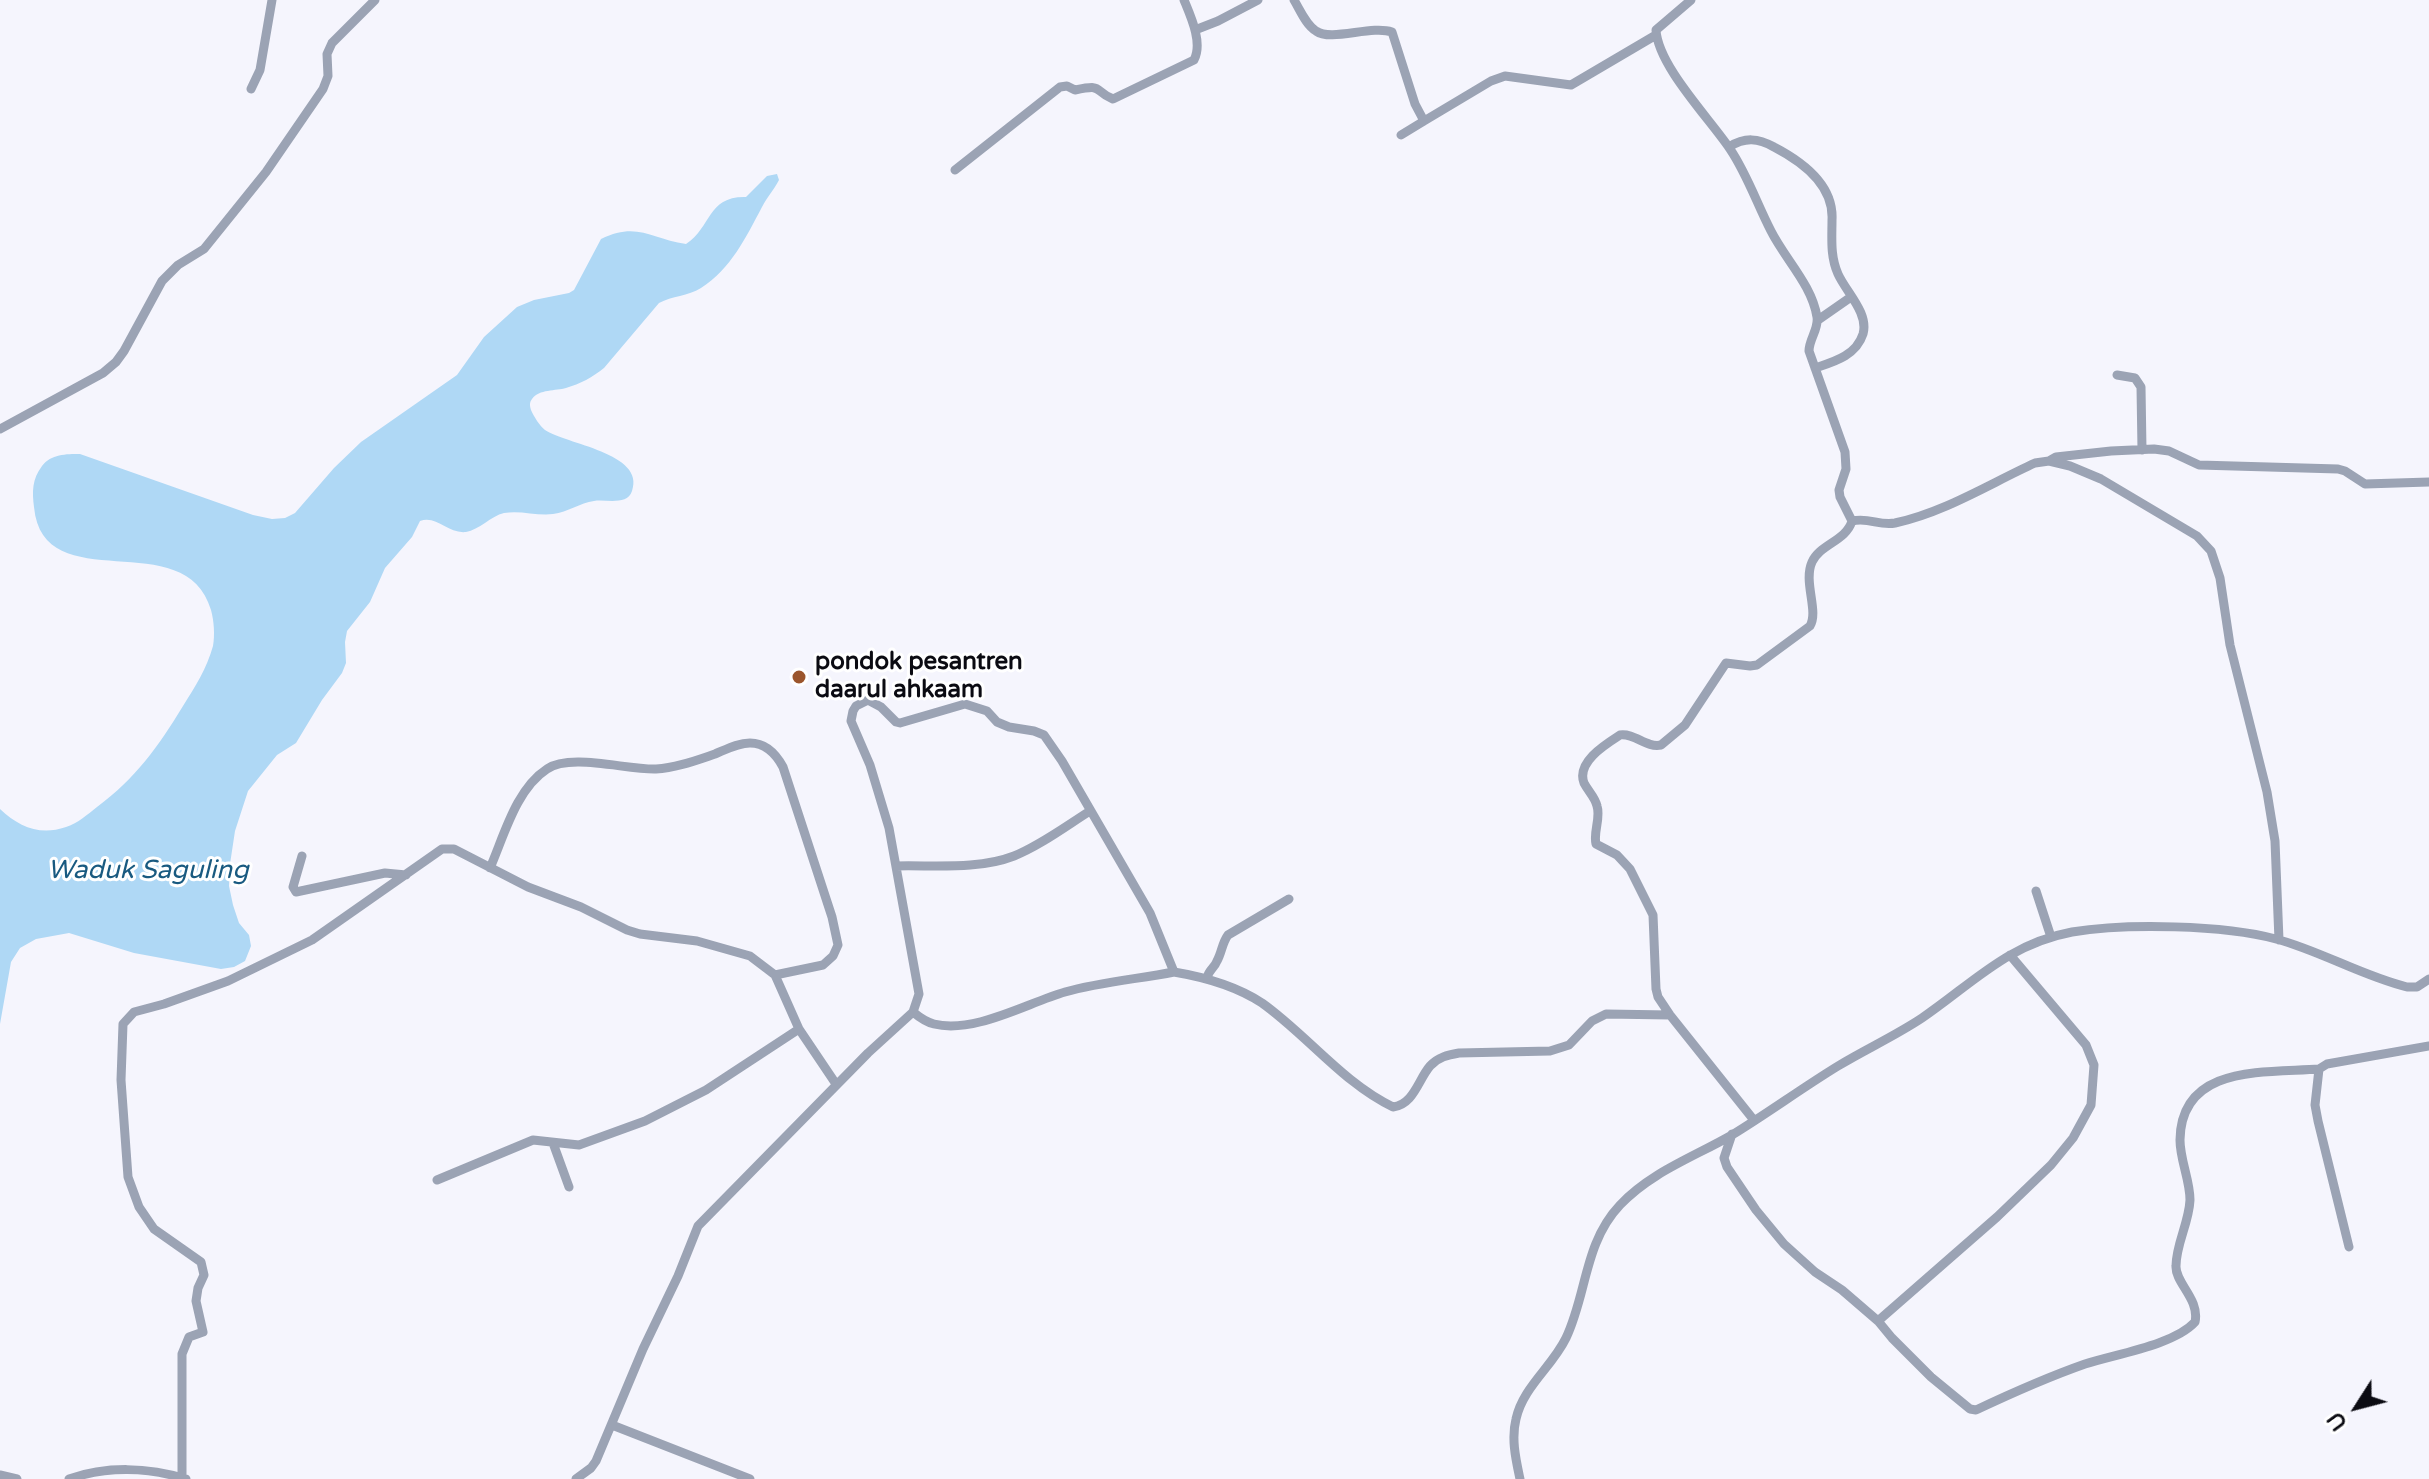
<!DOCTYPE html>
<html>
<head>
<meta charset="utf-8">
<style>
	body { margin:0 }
	#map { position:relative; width:2429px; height:1479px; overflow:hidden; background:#f5f5fd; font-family:"Varela Round",sans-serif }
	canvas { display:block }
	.north { position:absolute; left:2317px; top:1367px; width:80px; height:80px; -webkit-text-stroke:6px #fff; paint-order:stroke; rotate:234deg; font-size:22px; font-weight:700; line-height:32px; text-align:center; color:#0b0b12 }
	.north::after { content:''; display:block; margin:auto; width:28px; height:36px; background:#0b0b12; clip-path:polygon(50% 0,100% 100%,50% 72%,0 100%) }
</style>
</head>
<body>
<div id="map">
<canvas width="2429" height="1479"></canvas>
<div class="north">U</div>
</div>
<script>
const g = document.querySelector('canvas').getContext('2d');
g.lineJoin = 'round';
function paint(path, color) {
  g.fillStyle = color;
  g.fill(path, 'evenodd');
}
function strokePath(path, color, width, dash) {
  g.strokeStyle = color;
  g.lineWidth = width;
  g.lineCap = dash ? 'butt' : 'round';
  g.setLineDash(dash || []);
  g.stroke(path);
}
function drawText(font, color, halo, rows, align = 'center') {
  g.font = font + ' "Varela Round",sans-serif';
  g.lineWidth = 6;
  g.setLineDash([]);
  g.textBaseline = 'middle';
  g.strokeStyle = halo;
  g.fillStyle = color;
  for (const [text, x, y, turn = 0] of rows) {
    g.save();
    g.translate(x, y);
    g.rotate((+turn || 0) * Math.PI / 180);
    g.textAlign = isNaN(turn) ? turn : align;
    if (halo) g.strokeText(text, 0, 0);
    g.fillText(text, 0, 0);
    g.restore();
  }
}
paint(new Path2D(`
	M777,174l2,6c-5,10 -12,17 -17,27 -16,30 -31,62 -61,81 -13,8 -29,8 -42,15l-55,65c-11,9 -24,16 -38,20 -10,3 -27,1 -34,11 -3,4 -2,7 -1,11 3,7 9,16 14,20 20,14 101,23 87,61 -5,15 -26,8 -38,10 -14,2 -26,11 -41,13 -16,2 -33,-4 -49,-1 -13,3 -25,17 -38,19 -18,2 -29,-17 -46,-11l-8,16 -27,31 -15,34 -23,29 -2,11 1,21 -4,10 -20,27 -26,43 -19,12 -29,36 -13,40 -5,33 -1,22 4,19 6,18 10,12 2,11 -6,15 -11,6 -13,2 -87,-16 -65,-20 -33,6 -16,9 -9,14 -11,62v-215c19,18 40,27 66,18 11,-3 22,-13 31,-20 39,-29 61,-60 86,-101 12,-19 24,-38 30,-60 2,-11 1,-25 -2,-36 -25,-88 -168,-8 -177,-103 -2,-15 -2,-28 8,-41 9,-12 24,-12 38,-12l173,61 19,4 13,-1 10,-5 39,-45 27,-26 96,-67 27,-38 33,-30 17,-7 35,-7 5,-3 27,-51c36,-18 51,0 85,5 26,-17 21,-48 60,-47l21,-21z`), '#afd8f5');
strokePath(new Path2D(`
	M1294,0c6,10 12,25 22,31 15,11 55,-6 76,1l23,72 9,17 67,-40 14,-5 66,9 85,-50
	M1691,0l-35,30c2,36 54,89 74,119 17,25 27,55 41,82 14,28 41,54 46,86 2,12 -8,22 -8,34l36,101 1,17 -7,21 1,7 12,24
	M1195,30l23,-9 40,-21
	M251,89l9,-19 12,-70
	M1401,135l23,-14
	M1729,147c16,-10 29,-9 45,0 27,14 60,38 58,73 0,18 -2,36 6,54 8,18 31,39 25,60 -7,22 -30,28 -48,34
	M955,170l105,-83 7,-1 8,4c30,-6 17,0 38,9l81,-39c9,-17 -3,-43 -10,-60
	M1818,320l33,-23
	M2117,375l18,3 6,9 1,63
	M0,429l103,-56 13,-11 8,-11 38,-70 16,-16 26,-16 62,-77 57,-83 5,-13 -1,-22 5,-11 43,-43
	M2049,461l7,-4 55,-6 43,-2 15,2 30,14 139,4 7,2 20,13 64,-2
	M302,856l-9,31 3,5 89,-19 21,2
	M896,866c38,-1 82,4 118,-10 27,-11 52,-30 76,-45
	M490,868c14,-32 26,-79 57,-99 23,-16 80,1 109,0 20,-1 41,-9 59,-15 12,-5 23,-11 35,-11 16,0 26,11 33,24l49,150 6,28 -5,11 -10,9 -48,10
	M2036,891l15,46
	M1207,978c2,-9 7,-9 10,-17 5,-9 5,-18 11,-26l61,-36
	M913,1012c6,5 13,10 21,12 40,10 93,-21 131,-32 35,-10 73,-13 109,-20
	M2319,1069l8,-5 102,-18
	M1753,1119l-83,-104 -12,-18 -2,-8 -3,-74 -23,-46 -13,-14 -21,-11c-3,-12 5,-26 1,-38 -2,-9 -9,-15 -13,-23 -8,-21 22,-39 36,-48 15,-2 26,13 41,10l24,-20 41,-62 24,3 7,-1 53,-39c9,-15 -7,-44 2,-64 8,-18 34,-21 40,-41 17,-4 27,5 43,2 50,-11 94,-39 140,-60l14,-2 21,5 31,13 96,57 14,15 9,27 10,67 37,147 8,49 4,99
	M1732,1134l-8,24 3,9 29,43 28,34 31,28 27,18 36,31 14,17 39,39 39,32 6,1c36,-17 72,-33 109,-46 31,-10 89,-19 110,-42 5,-23 -20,-39 -19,-56 0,-22 13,-43 14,-66 0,-20 -10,-40 -10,-60 1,-76 85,-67 139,-71l-4,36 3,16 31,126
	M553,1143l16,44
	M437,1180l96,-40 46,5 66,-24 61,-31 93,-61
	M1878,1321l119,-104 54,-52 22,-27 18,-33 3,-40 -8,-20 -76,-90
	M612,1425l138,54
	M0,1475l17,4
	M182,1477v-123l7,-17 14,-5 -7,-31 2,-13 6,-13 -3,-13 -47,-33 -15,-22 -11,-30 -7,-97 2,-56 11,-12 30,-8 64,-23 84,-41 130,-91h12l74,38 53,20 46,23 13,4 57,7 53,15 25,19 24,54 37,55
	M69,1479c37,-13 79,-12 117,0
	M576,1479l15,-11 5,-7 47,-112 35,-73 20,-50 170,-173 45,-41 6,-18 -30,-166 -19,-63 -19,-44 2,-10 3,-5 12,-6 13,7 15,15 4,1 65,-19 22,7 10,11 12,5 25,4 10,4 18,26 88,152 24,59c30,5 62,14 88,31 45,32 81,80 131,104 21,-3 25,-27 37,-41 8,-9 18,-11 29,-13l91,-2 19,-6 23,-24 14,-7 64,1
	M1520,1479c-4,-19 -9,-40 -4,-60 7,-32 36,-52 50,-81 21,-44 18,-95 54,-133 31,-33 74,-48 112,-70 36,-22 70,-47 106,-69 28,-17 57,-30 84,-48 51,-35 86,-74 150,-86 54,-9 152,-7 204,7 45,12 86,37 131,48h10l12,-8`), '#9ba3b4', 9);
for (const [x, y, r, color] of [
	[799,677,8,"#9b552c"]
]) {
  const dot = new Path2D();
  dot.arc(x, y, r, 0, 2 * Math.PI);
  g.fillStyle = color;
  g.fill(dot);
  strokePath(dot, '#fff', 3);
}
drawText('bold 24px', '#0b0b12', '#fff', [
	["pondok pesantren",815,663],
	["daarul ahkaam",815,691]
], 'left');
drawText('italic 26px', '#195a80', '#fff', [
	["Waduk Saguling",148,871]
]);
</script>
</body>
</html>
